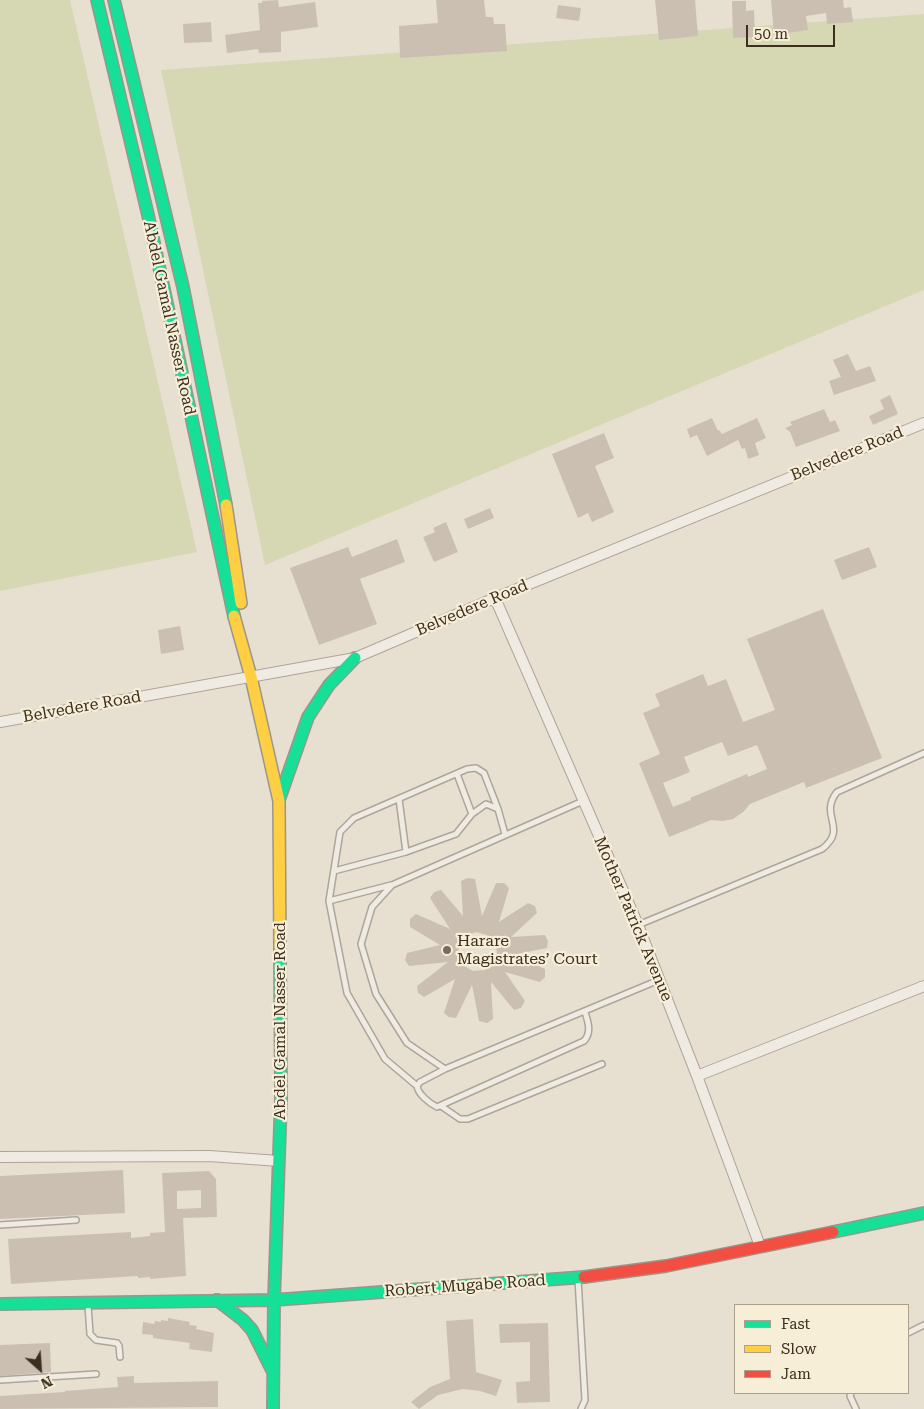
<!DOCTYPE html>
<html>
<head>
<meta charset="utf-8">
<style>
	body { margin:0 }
	#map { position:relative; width:924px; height:1409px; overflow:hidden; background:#e7e0d1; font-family:"Roboto Serif",serif }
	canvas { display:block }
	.legend { position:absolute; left:734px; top:1304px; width:175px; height:90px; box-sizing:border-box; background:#f7eed8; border:1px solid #ada18e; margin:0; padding:6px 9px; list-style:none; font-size:15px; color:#3d2e20 }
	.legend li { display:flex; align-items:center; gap:10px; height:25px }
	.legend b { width:25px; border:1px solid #ada18e }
	.north { position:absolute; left:15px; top:1344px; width:50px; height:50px; -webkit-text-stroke:4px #f7eed8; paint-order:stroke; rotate:154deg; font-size:14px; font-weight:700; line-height:20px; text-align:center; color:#3d2e20 }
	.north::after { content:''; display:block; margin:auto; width:18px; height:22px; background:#3d2e20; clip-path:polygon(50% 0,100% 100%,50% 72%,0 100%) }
	.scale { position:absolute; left:746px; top:25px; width:89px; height:22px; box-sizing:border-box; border:2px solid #3d2e20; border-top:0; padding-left:6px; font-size:15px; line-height:18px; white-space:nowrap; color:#3d2e20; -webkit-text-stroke:4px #f7eed8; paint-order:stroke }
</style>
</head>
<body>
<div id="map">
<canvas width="924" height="1409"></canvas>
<ul class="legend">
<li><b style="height:6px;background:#16e098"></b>Fast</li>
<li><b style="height:6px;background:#ffcf43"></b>Slow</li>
<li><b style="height:6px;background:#f24e42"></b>Jam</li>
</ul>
<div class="north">N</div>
<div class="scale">50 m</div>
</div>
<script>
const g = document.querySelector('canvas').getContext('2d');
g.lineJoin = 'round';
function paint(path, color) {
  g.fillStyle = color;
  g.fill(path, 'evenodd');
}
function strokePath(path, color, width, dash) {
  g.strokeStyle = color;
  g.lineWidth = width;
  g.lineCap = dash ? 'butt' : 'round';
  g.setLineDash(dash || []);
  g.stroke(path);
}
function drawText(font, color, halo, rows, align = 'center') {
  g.font = font + ' "Roboto Serif",serif';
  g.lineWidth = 4.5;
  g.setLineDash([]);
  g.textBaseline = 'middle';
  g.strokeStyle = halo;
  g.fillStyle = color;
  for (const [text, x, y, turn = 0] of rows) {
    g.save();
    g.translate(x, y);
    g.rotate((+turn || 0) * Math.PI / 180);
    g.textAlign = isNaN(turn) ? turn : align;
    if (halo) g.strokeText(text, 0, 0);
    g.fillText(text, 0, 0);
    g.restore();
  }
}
paint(new Path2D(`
	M0,0h70l127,552 -197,39z
	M924,14v276l-659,275 -104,-495z`), '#d6d7b3');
paint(new Path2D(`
	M278,0l1,7 36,-5 3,25 -37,5v20l-22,1 -1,-4 -31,4 -2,-18 35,-5 -2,-27h4v-2z
	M436,0h48l2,17h7l1,7h11l2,27 -107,7 -1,-32 39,-3z
	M655,0h40l3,36 -39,4z
	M771,0h72l1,8 7,-1 2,15 -26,2 -1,-11 -20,3 2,14 -34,5z
	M732,1h14v10l8,-1 1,27 -22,1z
	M558,5l23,3 -2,13 -23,-3z
	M211,22l1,20 -28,1 -1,-19z
	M848,354l8,17 14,-5 6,15 -42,14 -5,-14 12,-4 -8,-17z
	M890,395l8,19 -25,11 -4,-9 15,-7 -4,-9z
	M824,409l6,13 5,-2 5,11 -44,16 -6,-15 -5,-4 7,-3 -2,-3z
	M712,418l6,13 1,-1 3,4 35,-16 9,20 -11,5 4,12 -11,4 -3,-11 -3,1 -4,-9 -31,16 -10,-21 -7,3 -3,-9z
	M604,433l10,25 -19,8 19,46 -22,10 -4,-9 -10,5 -26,-64z
	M490,508l4,10 -26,11 -4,-10z
	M446,522l12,30 -24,10 -11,-25 12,-5 -2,-4z
	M397,539l8,23 -45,17 17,45 -58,21 -29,-77 58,-21 4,10z
	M869,547l8,20 -35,13 -8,-20z
	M823,609l59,149 -76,30 -2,-6 -54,22 -7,8 -10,7 -10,2 -12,-1 -42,17 -30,-74 21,-9 -17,-41 17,-7 -5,-12 48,-20 5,12 18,-7 17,43 32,-12 -28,-71zM722,742l6,14 29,-11 10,24 -19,8 -1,-3 -57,24 1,2 -18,7 -10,-24 27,-11 -6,-15z
	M180,626l4,24 -23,4 -3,-24z
	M468,878l7,1 7,37 14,-33h8l5,5 -10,34 29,-19 7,3 2,7 -26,24 34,-2 3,6 -1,7 -35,7 33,14v8l-5,5 -35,-10 20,29 -4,7 -7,2 -23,-28 2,37 -6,4 -8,-2 -7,-36 -16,33 -7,-1 -5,-4 11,-34 -31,18 -6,-4 -1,-7 31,-24 -39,4 -4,-6 2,-7 33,-8 -30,-18v-8l6,-5 34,15 -20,-31 4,-6 7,-2 22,26 -2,-35zM476,932l11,3 8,7 2,11 -4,11 -9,6 -11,1 -10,-6 -5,-9 1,-11 7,-9z
	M123,1170l2,43 -125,6v-43z
	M209,1171l7,8 1,38 -34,1 3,58 -36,3v-2l-12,1v-2l-127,8 -3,-45 123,-7v6l19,-2v-3l15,-1 -3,-59zM201,1190v18l-24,1v-18z
	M168,1318l22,4 -1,3 8,1 -1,3 18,4 -2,19 -23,-3 1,-6 -37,-5v-3l-11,-1 1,-12 11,2 1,-3 6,1v-2l7,1z
	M473,1319l3,53 26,8 -6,16 -16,-5 -17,-2 -25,6 -19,14 -8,-7 19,-15 20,-8 -4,-58z
	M548,1323l2,79 -33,1 -1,-21 14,-1v-39l-30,1 -1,-19z
	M50,1343l1,29 -51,4v-31z
	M134,1376v7l84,-2v26l-218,2v-13l65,-4v-1l53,-4 -1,-10z`), '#cbbfb2');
const lane = new Path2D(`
	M457,774l15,40
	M399,799l7,53
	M583,801l-191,84 -20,22 -11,37 15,50 31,49 38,26 214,-89
	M334,871l72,-19 50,-18 16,-20 14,-10 12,5 7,25
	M329,901l62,-16
	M638,925l184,-76c27,-21 -4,-33 15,-57l87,-39
	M445,1069l-25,13 -3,4c1,8 12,17 20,21l147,-66c8,-9 4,-19 1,-29
	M417,1086l-32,-27 -38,-66 -18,-92 11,-69 14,-14 113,-49 9,-1 8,5 14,36
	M441,1106l19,13h8l134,-55
	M0,1225l76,-5
	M578,1279l7,121 -4,9
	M88,1305l2,29 6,6 21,3 2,3 1,11
	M908,1333l16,-8
	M0,1380l96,-6
	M851,1393l-1,3 6,13`);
const street = new Path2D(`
	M495,598l143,327 59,151 63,170
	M0,722l355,-64 140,-60 429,-175
	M697,1076l227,-90
	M0,1157l209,-1 70,5`);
const fast = new Path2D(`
	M97,0l51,215 86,401
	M114,0l69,287 43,218
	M279,800l29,-83 21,-32 26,-27
	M833,1232l91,-19
	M217,1300l26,20 9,10 20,40
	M0,1304l274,-4 310,-23
	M273,1409l1,-109 7,-202 -1,-146`);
const slow = new Path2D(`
	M226,505l15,98
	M234,616l17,61 28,124 1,151`);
const jam = new Path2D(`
	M584,1277l82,-11 167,-34`);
strokePath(lane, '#ada599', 8);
strokePath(street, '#ada599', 12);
strokePath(fast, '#9c958a', 14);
strokePath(slow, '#9c958a', 14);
strokePath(jam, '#9c958a', 14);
strokePath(lane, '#efebe3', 5);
strokePath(street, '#efebe3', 10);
strokePath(fast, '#16e098', 11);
strokePath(slow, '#ffcf43', 11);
strokePath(jam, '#f24e42', 11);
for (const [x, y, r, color] of [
	[447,950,5,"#786c5e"]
]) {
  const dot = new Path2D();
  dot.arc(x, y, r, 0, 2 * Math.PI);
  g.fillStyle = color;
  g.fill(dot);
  strokePath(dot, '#f7eed8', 2);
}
drawText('16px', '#3d2e20', '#f7eed8', [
	["Abdel Gamal Nasser Road",169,318,78],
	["Belvedere Road",847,454,-22],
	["Belvedere Road",472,608,-23],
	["Belvedere Road",82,707,-10],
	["Mother Patrick Avenue",633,919,67],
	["Abdel Gamal Nasser Road",280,1021,-90],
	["Robert Mugabe Road",465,1286,-4]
]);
drawText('16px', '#3d2e20', '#f7eed8', [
	["Harare",457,941],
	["Magistrates’ Court",457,959]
], 'left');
</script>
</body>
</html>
